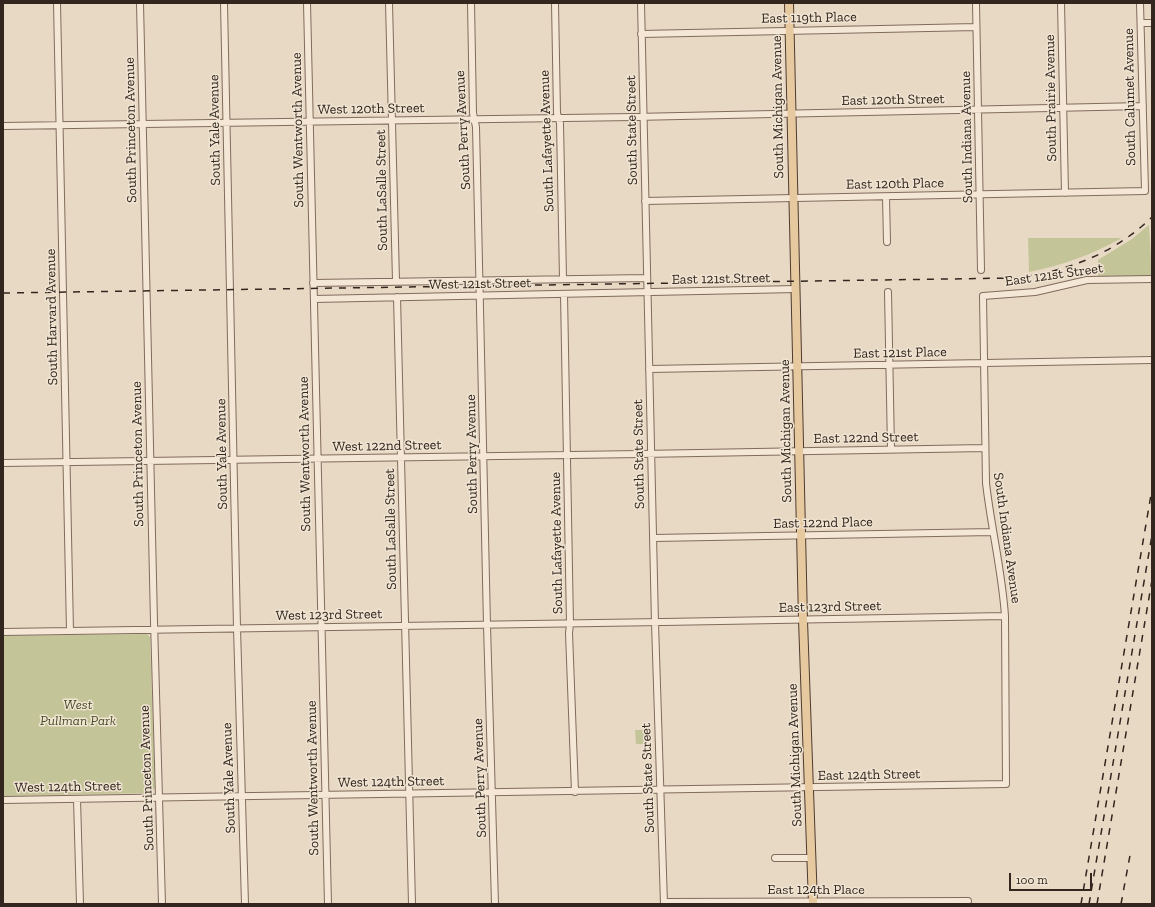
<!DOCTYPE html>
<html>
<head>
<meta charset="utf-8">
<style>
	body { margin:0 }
	#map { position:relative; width:1155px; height:907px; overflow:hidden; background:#e8d9c4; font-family:"Zilla Slab",serif }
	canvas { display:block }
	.frame { position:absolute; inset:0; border:4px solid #32261f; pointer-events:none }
	.scale { position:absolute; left:1009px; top:873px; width:83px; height:18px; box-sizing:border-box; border:2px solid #32261f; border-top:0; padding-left:5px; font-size:12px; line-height:14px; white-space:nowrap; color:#32261f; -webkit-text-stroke:3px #f0e4d2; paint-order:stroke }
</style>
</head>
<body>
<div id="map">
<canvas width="1155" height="907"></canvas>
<div class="frame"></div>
<div class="scale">100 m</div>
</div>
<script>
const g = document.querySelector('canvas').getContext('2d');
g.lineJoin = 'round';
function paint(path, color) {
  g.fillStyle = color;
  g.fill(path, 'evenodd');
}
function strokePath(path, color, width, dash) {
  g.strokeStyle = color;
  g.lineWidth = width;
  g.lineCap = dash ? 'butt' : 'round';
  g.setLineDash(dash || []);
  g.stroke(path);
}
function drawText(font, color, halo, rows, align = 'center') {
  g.font = font + ' "Zilla Slab",serif';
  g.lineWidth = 3;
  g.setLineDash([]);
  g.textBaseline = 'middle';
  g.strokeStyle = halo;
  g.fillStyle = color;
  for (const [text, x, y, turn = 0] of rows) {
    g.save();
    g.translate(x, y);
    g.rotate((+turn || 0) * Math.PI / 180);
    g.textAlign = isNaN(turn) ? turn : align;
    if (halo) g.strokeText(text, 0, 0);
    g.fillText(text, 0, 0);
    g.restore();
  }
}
paint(new Path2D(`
	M1149,225l3,51 -54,1v-17l34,-21z
	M1028,238h94c-31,17 -59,27 -93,34z
	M147,634l3,3 5,151 -5,5 -147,3v-160z
	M646,730v14h-10l-1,-14z`), '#c4c499');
const minor = new Path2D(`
	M57,3l13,628
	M140,3l14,619 8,282
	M224,3l13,625 8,276
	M307,3l21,901
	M389,3l7,278
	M471,3l2,110 3,14 11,498 8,279
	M555,3l2,110 3,10 3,156
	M641,3l14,620 9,281
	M976,3l5,267
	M1061,3l4,190
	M1141,23h11
	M641,34l335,-7
	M3,126l631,-9 509,-11
	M886,197l1,45
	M645,201l500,-10 -5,-188
	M313,283l334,-5
	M888,292l3,157
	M564,294l6,330 -1,9 6,159
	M397,297l15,607
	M314,299l482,-10
	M649,369l503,-9
	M3,463l638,-9 344,-6
	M653,538l340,-6
	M3,632l660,-10 342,-6
	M77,799l3,105
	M3,800l1003,-16 -1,-168c-3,-45 -14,-89 -19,-133l-3,-187 52,-4 52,-12 65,-1
	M775,858h37
	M664,902l304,-1`);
const major = new Path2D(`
	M789,3l14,617 10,284`);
strokePath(minor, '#806b5c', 8);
strokePath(major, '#4e3b30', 10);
strokePath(minor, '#f4e7d6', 6);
strokePath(major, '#e7c9a0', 8);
strokePath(new Path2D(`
	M3,293l1011,-15c52,-6 100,-24 138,-61
	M1081,904l71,-415
	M1089,904l63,-369
	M1097,904l55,-324
	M1121,904l10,-54`), '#32261f', 1.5, [7, 7]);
drawText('14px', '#32261f', '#f0e4d2', [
	["East 119th Place",809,18,-1],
	["South Calumet Avenue",1130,97,-91],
	["South Prairie Avenue",1051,98,-91],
	["East 120th Street",893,100,-1],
	["South Michigan Avenue",778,107,-91],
	["West 120th Street",371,109,-1],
	["South Princeton Avenue",131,130,-91],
	["South Yale Avenue",215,130,-91],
	["South Wentworth Avenue",298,130,-91],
	["South Perry Avenue",463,130,-93],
	["South State Street",632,130,-91],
	["South Indiana Avenue",967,137,-91],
	["South Lafayette Avenue",547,141,-92],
	["East 120th Place",895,184,-1],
	["South LaSalle Street",382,190,-91],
	["East 121st Street",1054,275,-8],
	["East 121st Street",721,279,-1],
	["West 121st Street",480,284,-1],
	["South Harvard Avenue",52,317,-91],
	["East 121st Place",900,353,-1],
	["South Michigan Avenue",786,431,-91],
	["East 122nd Street",866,438,-1],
	["West 122nd Street",387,446,-1],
	["South Princeton Avenue",138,454,-91],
	["South Yale Avenue",222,454,-91],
	["South Wentworth Avenue",305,454,-91],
	["South Perry Avenue",472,454,-91],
	["South State Street",639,454,-91],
	["East 122nd Place",823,523,-1],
	["South LaSalle Street",391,529,-91],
	["South Indiana Avenue",1007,538,82],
	["South Lafayette Avenue",557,543,-91],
	["East 123rd Street",830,607,-1],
	["West 123rd Street",329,615,-1],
	["South Michigan Avenue",795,755,-92],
	["East 124th Street",869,775,-1],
	["South Princeton Avenue",147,778,-92],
	["South Yale Avenue",229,778,-92],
	["South Wentworth Avenue",313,778,-91],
	["South Perry Avenue",480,778,-92],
	["South State Street",648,778,-92],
	["West 124th Street",391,782,-1],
	["West 124th Street",68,787,-1],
	["East 124th Place",816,890]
]);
drawText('italic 14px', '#474c28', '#f0e4d2', [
	["West",78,705],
	["Pullman Park",78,721]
]);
</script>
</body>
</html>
